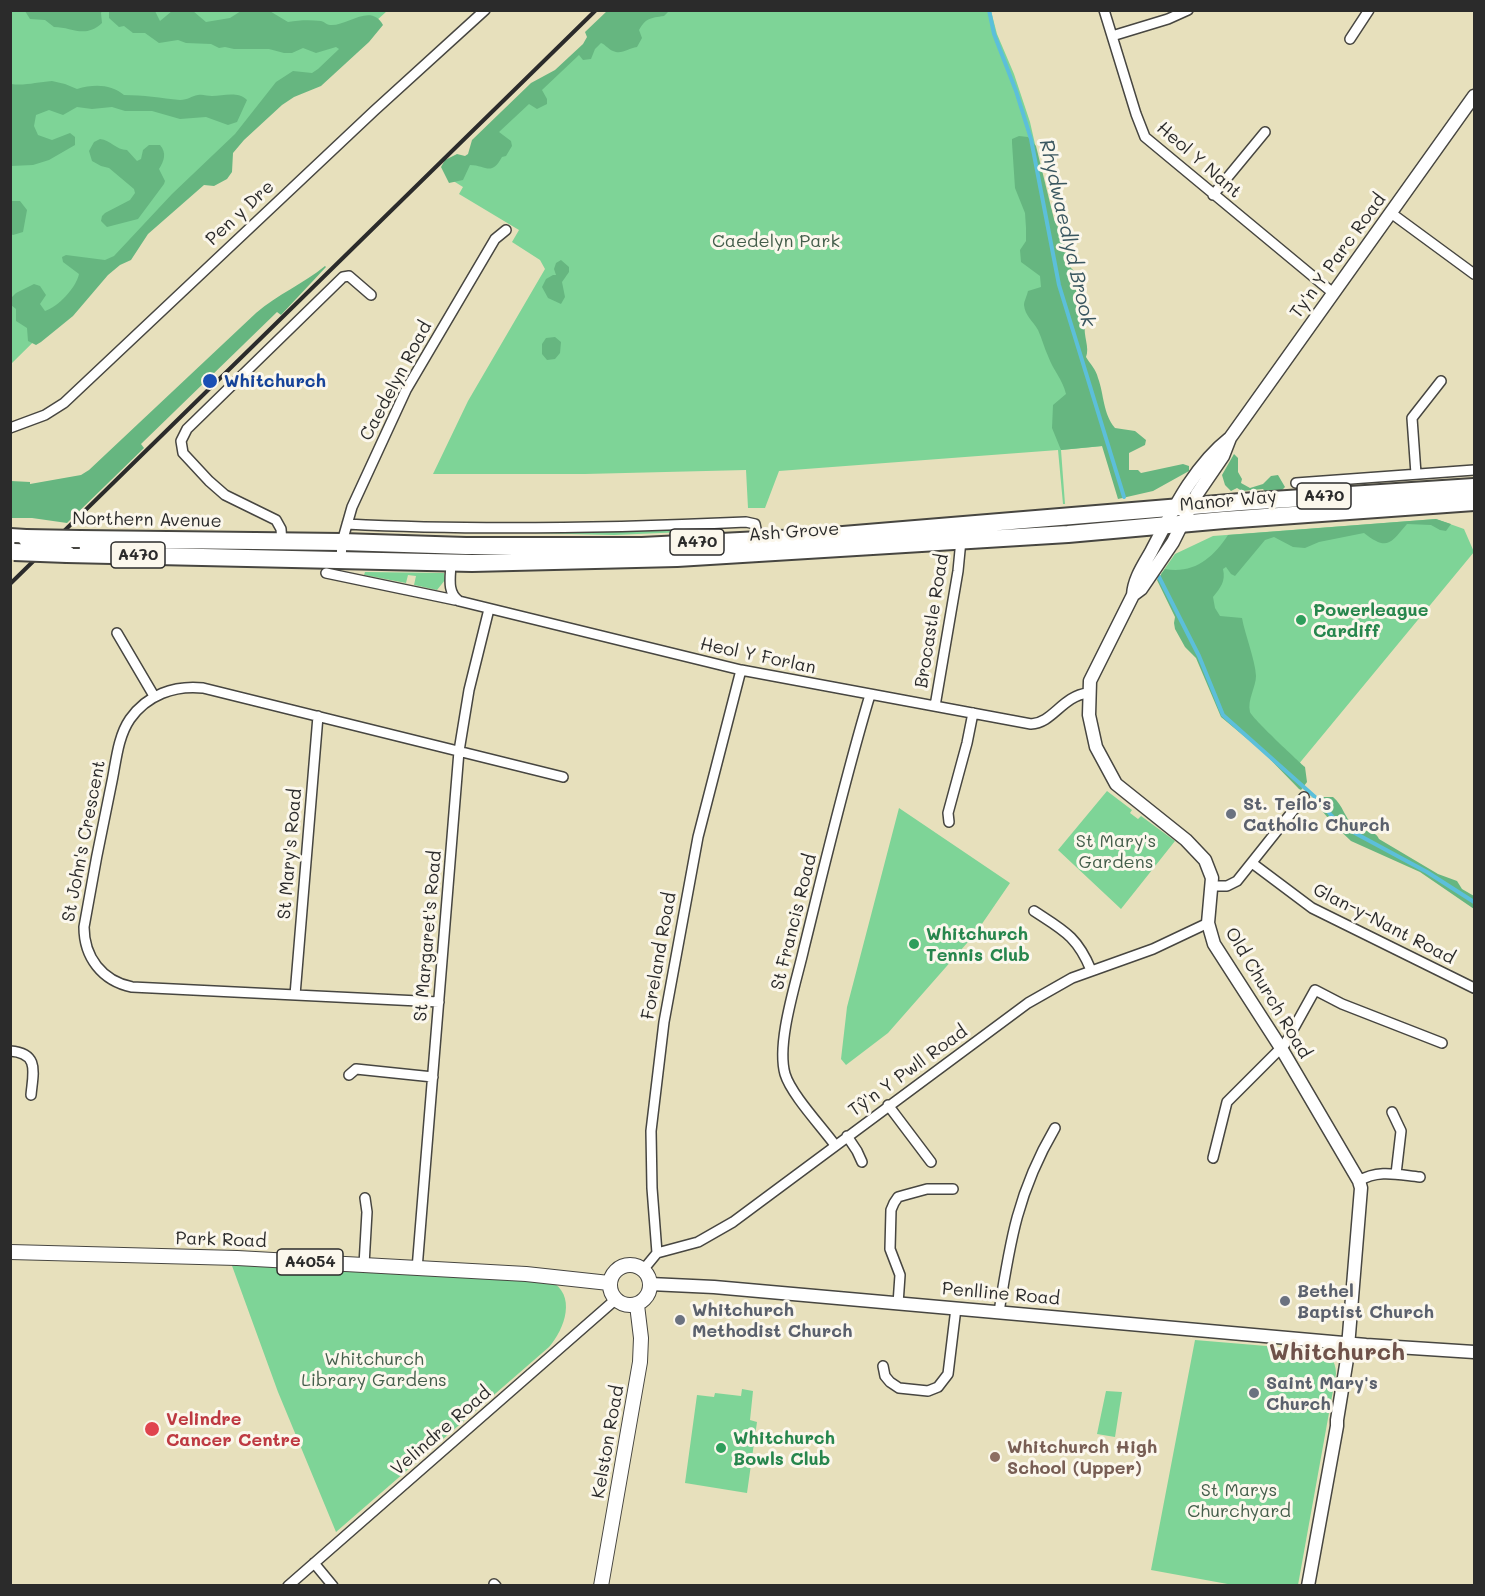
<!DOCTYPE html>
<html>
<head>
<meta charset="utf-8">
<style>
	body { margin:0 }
	#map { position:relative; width:1485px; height:1596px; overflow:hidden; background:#e7e0bc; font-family:Mali,sans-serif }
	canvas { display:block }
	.frame { position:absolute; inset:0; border:12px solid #2b2b2b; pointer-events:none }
</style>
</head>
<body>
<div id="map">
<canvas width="1485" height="1596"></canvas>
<div class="frame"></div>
</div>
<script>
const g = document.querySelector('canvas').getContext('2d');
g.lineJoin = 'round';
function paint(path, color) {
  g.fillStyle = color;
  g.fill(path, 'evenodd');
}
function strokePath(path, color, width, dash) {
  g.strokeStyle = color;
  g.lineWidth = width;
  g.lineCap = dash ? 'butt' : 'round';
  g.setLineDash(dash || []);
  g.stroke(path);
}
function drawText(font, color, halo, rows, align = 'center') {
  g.font = font + ' Mali,sans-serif';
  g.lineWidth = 6;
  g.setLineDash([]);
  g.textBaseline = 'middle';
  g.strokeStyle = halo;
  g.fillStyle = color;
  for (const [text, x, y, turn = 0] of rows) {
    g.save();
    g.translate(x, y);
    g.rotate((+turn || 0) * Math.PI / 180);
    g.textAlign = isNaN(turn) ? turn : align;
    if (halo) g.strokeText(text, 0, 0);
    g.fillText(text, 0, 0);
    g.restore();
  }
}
paint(new Path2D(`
	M11,11h376l-69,63 -30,13 -121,123 -156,154z
	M619,11h372l6,23 17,40 16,48 51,226 32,97 -52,5 4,54h-2l-5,-54 -279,21 -14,37h-17l-2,-38 -161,4h-152l35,-73 77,-132 -5,-9 -28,-18 7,-12 -60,-36 4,-7 -16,-10z
	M1436,519l28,10 10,23 -181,219 -66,-58 -66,-139 14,-20 38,-18z
	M708,528v3l-94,4 -86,-2z
	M365,572l79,1 1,7 -8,10 -23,-5 2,-9 -8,-1 -2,8 -42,-8z
	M1107,791l25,19 -2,3 8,6 3,-3 34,25 -54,68 -63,-59z
	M899,808l111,75 -35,51 -87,99 -42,32 -5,-6 6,-52z
	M231,1263l319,18c27,13 15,48 -1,66l-213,185 -58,-140z
	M1195,1340l119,10c14,2 22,9 22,24l-38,211h-65l-82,-15z
	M742,1389l11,2 -3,29 7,2 -10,71 -62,-10 12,-88 17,2 1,-4 26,3z
	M1106,1391l16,1 -7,45 -18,-3z`), '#7ed497');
paint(new Path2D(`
	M268,10l20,12c12,-2 22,-2 33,-1 4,1 6,4 9,4 16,2 41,-23 53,0l-14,17 -48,44 -27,11 -12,8 -38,35 -11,13 -1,19 -5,7 -13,7 -10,-1 -56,49 -17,26 -11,5 -12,10 -35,41 -32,26 -5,3 -8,-4 -1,-13 -11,-7v-12l-5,-4v-7l5,-5 18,-9 6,2 6,9 -6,9 5,7c13,-4 31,-23 34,-37l-16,-12 -1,-5 4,-2 39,5 9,-4 58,-62 63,-60 41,-52 17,-11 19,2 6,-4 21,-20 -3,-2 -20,6 -13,-5 -11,5h-8l-15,-4h-35l-9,-2 -6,1 -8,-4 -25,-1 -8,-3 -19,3 -14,-10h-12l-9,-7 -5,1 -10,-9v-6l46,-1 5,10 12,-10h21l13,11 24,-4 11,-7z
	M25,11h77l-1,2 1,10c-17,16 -30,4 -48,4l-9,-7 -15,-1z
	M607,11h62l-5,5c-14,2 -18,2 -25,14l3,8 -5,9c-9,1 -15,8 -24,4 -5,-2 -7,-6 -12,-8l-6,6 -4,10 -8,1 -4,-5 -37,35 5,9v5l-10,5 -8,-5 -30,28 12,9 1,5 -6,10 -4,1c-11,20 -16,8 -32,8l-7,15 -14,3 -8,-16 4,-7 12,-6 8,2 3,-2 4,-14 59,-57 24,-13 28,-26 4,-7 -2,-5z
	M52,81l13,3 12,5c17,-5 34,-5 47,6 19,0 37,3 56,5 8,0 11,-4 18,-5 5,-1 9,1 14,1 11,0 26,-5 35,4l-10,22 -9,3 -22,-8 -26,2 -28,-8h-27l-13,-4 -20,2 -15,-2 -14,8 -14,-5 -13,5 -2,11 4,9 14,5 18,-7 5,4v8l-26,15 -16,5 -22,1v-82c14,2 26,-2 41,-3z
	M1019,136l9,1 8,9 18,73 3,7 6,3 10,28 -3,10 8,8 3,7c-8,14 -5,29 4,43 -2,10 5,23 1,32 4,7 10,12 12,21 6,16 5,36 17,50l20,3 11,9 -1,5 -16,8v17h9l3,3 42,-9 6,2v5l-36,20 -35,8 -16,-53 -41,4 -9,-22 1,-23 13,-11c-3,-14 -13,-24 -18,-38 -4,-9 -6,-17 -10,-26 -5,-9 -13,-14 -14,-25 0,-4 3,-9 4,-14l13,-4 -1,-11 -19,-14 -1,-12 6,-9v-13l-1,-15 -10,-25 -3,-45v-4z
	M100,139c11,1 16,11 27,11l10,11 4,-2 2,-9 6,-5h11c7,8 4,16 -1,24l6,12 -1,3 -26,35 -31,8 -6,-6 1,-5 3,-3 25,-13 5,-7 -1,-4 -25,-21 -8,-2 -9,-5 -3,-10 5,-9z
	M10,201h10l7,9 -4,22 -10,3 -2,-1z
	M561,260l8,7v5l-7,10 3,15 -4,7 -13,-6 -6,-11 4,-8 7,-4h3l-2,-6 2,-6z
	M325,266l1,1 -45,48 -4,-3 -136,132 3,4 -77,75 -35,-5h-21v-37l19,1v2l51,-9 8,-5 167,-157c22,-19 47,-29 69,-47z
	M555,337l6,5 -1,11 -5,6 -8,1 -5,-6v-10l4,-6z
	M1234,454l4,4v14l4,7 -1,4 9,5 13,-4 8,-8 7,-1 7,12 -7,7 -12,-1 -3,-4 -21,2 -5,-3 -6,3 -6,-6 -3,-10z
	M1436,519l15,5 -5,7 -6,-1 -9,-5 -24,-1c-17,20 -20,27 -43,9l-45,9 -14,6 -12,-1 -19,-10 -9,3 -30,36 -4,-2 -5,-7 -3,2c3,13 -3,19 -10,28l2,11 5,8 22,2c3,17 13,41 14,58 0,11 -9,24 -6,36 2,6 47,48 55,55l2,15 -6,8 -2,-1 -36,-37 -42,-35 -25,-59 -11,-11 -10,-18 -1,-6 1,-6 -18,-37 8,-11c29,5 48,-11 63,-34z
	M1319,797h14c10,8 12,22 21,29 9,7 21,3 25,13l59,35 19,7 5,8 12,7v13l-54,-37 -69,-31 -19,-18 -13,-16 -2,-6z`), '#66b680');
strokePath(new Path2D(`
	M989,10l5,24 22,57 15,48 28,146 65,212
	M1159,577l40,79 24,59 92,82 25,28 87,47 47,30`), '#5cbfda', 4);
const street = new Path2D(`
	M1104,10l32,104 9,23 188,156
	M1112,36l56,-17 20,-9
	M1350,39l19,-29
	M1213,195l52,-63
	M1391,213l83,61
	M10,428l35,-13 19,-12 310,-292 111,-101
	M1416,474l-4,-56 29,-37
	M1296,483l178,-13
	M347,524c133,7 266,4 399,-2l9,2 3,15
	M282,543l-1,-14 -5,-9 -51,-25 -16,-14 -26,-28 -2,-12 6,-12 156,-152 6,-1 22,19
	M341,560l1,-18 10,-35 54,-117 89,-151 11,-9
	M451,562c0,13 -5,30 8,39l282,69 290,54c22,-1 31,-28 57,-31
	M326,573l129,27
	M117,633l37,63
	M935,706l23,-135 3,-31
	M949,822l-1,-9 19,-70 6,-30
	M1252,863l60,45 162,80
	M1212,886h15l10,-5 67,-84
	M1034,911c29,19 43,25 57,59
	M295,995l23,-279
	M439,1002l-307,-15c-30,-6 -48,-30 -48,-60 8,-47 17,-94 27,-141 5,-22 6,-48 19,-67 17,-24 44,-34 73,-31l360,89
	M10,1051c30,2 23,22 21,44
	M349,1075l7,-6 77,8
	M888,1105l43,57
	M1392,1112l9,19 -5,43
	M847,1136l10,15 5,11
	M835,1145c-14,-19 -44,-51 -50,-71 -9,-32 12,-94 19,-126 21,-85 41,-170 66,-253
	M1213,1158l14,-56 58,-58 30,-54 27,14 100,39
	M1359,1181c19,-12 40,-6 61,-4
	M657,1253l-5,-65 -1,-57 13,-109 34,-185 43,-167
	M364,1265l3,-53 -2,-14
	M417,1269l42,-518 10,-61 20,-81
	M643,1270l14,-17 41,-11 35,-20 295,-219 44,-25 81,-29 55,-26
	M898,1304l2,-29 -10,-26 1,-39 3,-7 4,-6 7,-2 22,-6h26
	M999,1312c11,-71 19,-121 56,-184
	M883,1366l2,10 5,6 9,6 29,3 10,-4 10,-13 8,-66
	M314,1563l19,23
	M494,1584l2,2
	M288,1586l327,-286`);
const secondary = new Path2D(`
	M1230,438c-37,29 -58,74 -79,114 -8,14 -17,27 -18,43l-43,86 -1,34 7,32 20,37 70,56 19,20 7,18 -4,45 6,21 67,104 78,133 2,7 -14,171 -10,61v6l-29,160
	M1133,595l8,-6 32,-47 24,-48 26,-38 7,-18 244,-342
	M650,1284l64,3 652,58 108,7`);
const primary = new Path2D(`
	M10,1252l227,6 289,16 83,9
	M610 1285a20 20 0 1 1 40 0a20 20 0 1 1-40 0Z
	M601,1586l39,-224 1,-24 -4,-33`);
const highway = new Path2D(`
	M10,537l16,1
	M80,539l262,3 124,4h176l177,-9 422,-35 233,-15
	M67,554l405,9 205,-5 391,-24 156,-14 250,-18`);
strokePath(street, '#474641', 12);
strokePath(secondary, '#474641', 15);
strokePath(primary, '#474641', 16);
strokePath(highway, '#474641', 20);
strokePath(street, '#fff', 9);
strokePath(secondary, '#fff', 12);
strokePath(primary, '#fff', 14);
strokePath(highway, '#fff', 16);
strokePath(new Path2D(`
	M10,584l586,-574`), '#2b2b2b', 4);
const highwayBridge = new Path2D(`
	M26,538l54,1
	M14,552l53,2`);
strokePath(highwayBridge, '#474641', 20, []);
strokePath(highwayBridge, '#fff', 16);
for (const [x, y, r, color] of [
	[210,381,8,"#1a4fb4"],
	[1301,620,6,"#2e9e5b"],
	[1231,814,6,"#6b7280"],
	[914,944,6,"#2e9e5b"],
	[1285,1301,6,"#6b7280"],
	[680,1320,6,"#6b7280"],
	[1254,1393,6,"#6b7280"],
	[152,1429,8,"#e0444e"],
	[721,1448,6,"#2e9e5b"],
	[995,1457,6,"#8d6e63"]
]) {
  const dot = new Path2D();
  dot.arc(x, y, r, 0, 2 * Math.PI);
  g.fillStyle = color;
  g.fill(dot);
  strokePath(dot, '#fbf7ec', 2);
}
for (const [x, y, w] of [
	[1324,496,54],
	[697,542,54],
	[138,555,54],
	[310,1262,66]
]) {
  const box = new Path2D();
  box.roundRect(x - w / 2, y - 13, w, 26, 4.5);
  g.fillStyle = '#fbf7ec';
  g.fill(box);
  strokePath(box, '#2b2b2b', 1.5);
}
drawText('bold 16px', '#2b2b2b', null, [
	["A470",1324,496],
	["A470",697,542],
	["A470",138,555],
	["A4054",310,1262]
]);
drawText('18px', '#2b2b2b', '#fbf7ec', [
	["Heol Y Nant",1199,160,41],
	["Pen y Dre",240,213,-43],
	["Ty'n Y Parc Road",1338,256,-54],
	["Caedelyn Road",396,381,-62],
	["Manor Way",1228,501,-5],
	["Northern Avenue",147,520,1],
	["Ash Grove",794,532,-4],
	["Brocastle Road",932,621,-81],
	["Heol Y Forlan",758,656,12],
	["St John's Crescent",84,841,-79],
	["St Mary's Road",290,854,-85],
	["St Francis Road",794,922,-76],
	["Glan-y-Nant Road",1384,924,27],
	["St Margaret's Road",428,936,-85],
	["Foreland Road",659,956,-80],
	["Old Church Road",1268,993,59],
	["Tŷ'n Y Pwll Road",908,1071,-36],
	["Park Road",221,1240,2],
	["Penlline Road",1001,1294,5],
	["Velindre Road",441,1431,-41],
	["Kelston Road",608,1442,-80]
]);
drawText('18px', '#445e4b', '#fbf7ec', [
	["Caedelyn Park",776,241],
	["St Mary's",1116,841],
	["Gardens",1116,862],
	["Whitchurch",374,1359],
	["Library Gardens",374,1380],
	["St Marys",1239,1490],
	["Churchyard",1239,1511]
]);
drawText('bold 18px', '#164399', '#fbf7ec', [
	["Whitchurch",224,381]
], 'left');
drawText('bold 18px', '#27864d', '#fbf7ec', [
	["Powerleague",1313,610],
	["Cardiff",1313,631],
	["Whitchurch",926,934],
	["Tennis Club",926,955],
	["Whitchurch",733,1438],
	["Bowls Club",733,1459]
], 'left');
drawText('bold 18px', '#5b616d', '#fbf7ec', [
	["St. Teilo's",1243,804],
	["Catholic Church",1243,825],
	["Bethel",1297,1291],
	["Baptist Church",1297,1312],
	["Whitchurch",692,1310],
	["Methodist Church",692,1331],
	["Saint Mary's",1266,1383],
	["Church",1266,1404]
], 'left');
drawText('bold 18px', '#be3a42', '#fbf7ec', [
	["Velindre",166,1419],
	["Cancer Centre",166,1440]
], 'left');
drawText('bold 18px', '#785e54', '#fbf7ec', [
	["Whitchurch High",1007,1447],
	["School (Upper)",1007,1468]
], 'left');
drawText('italic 20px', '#3a5760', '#fbf7ec', [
	["Rhydwaedlyd Brook",1067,233,77]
]);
drawText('bold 24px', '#6f524a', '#fbf7ec', [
	["Whitchurch",1337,1353]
]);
</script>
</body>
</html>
